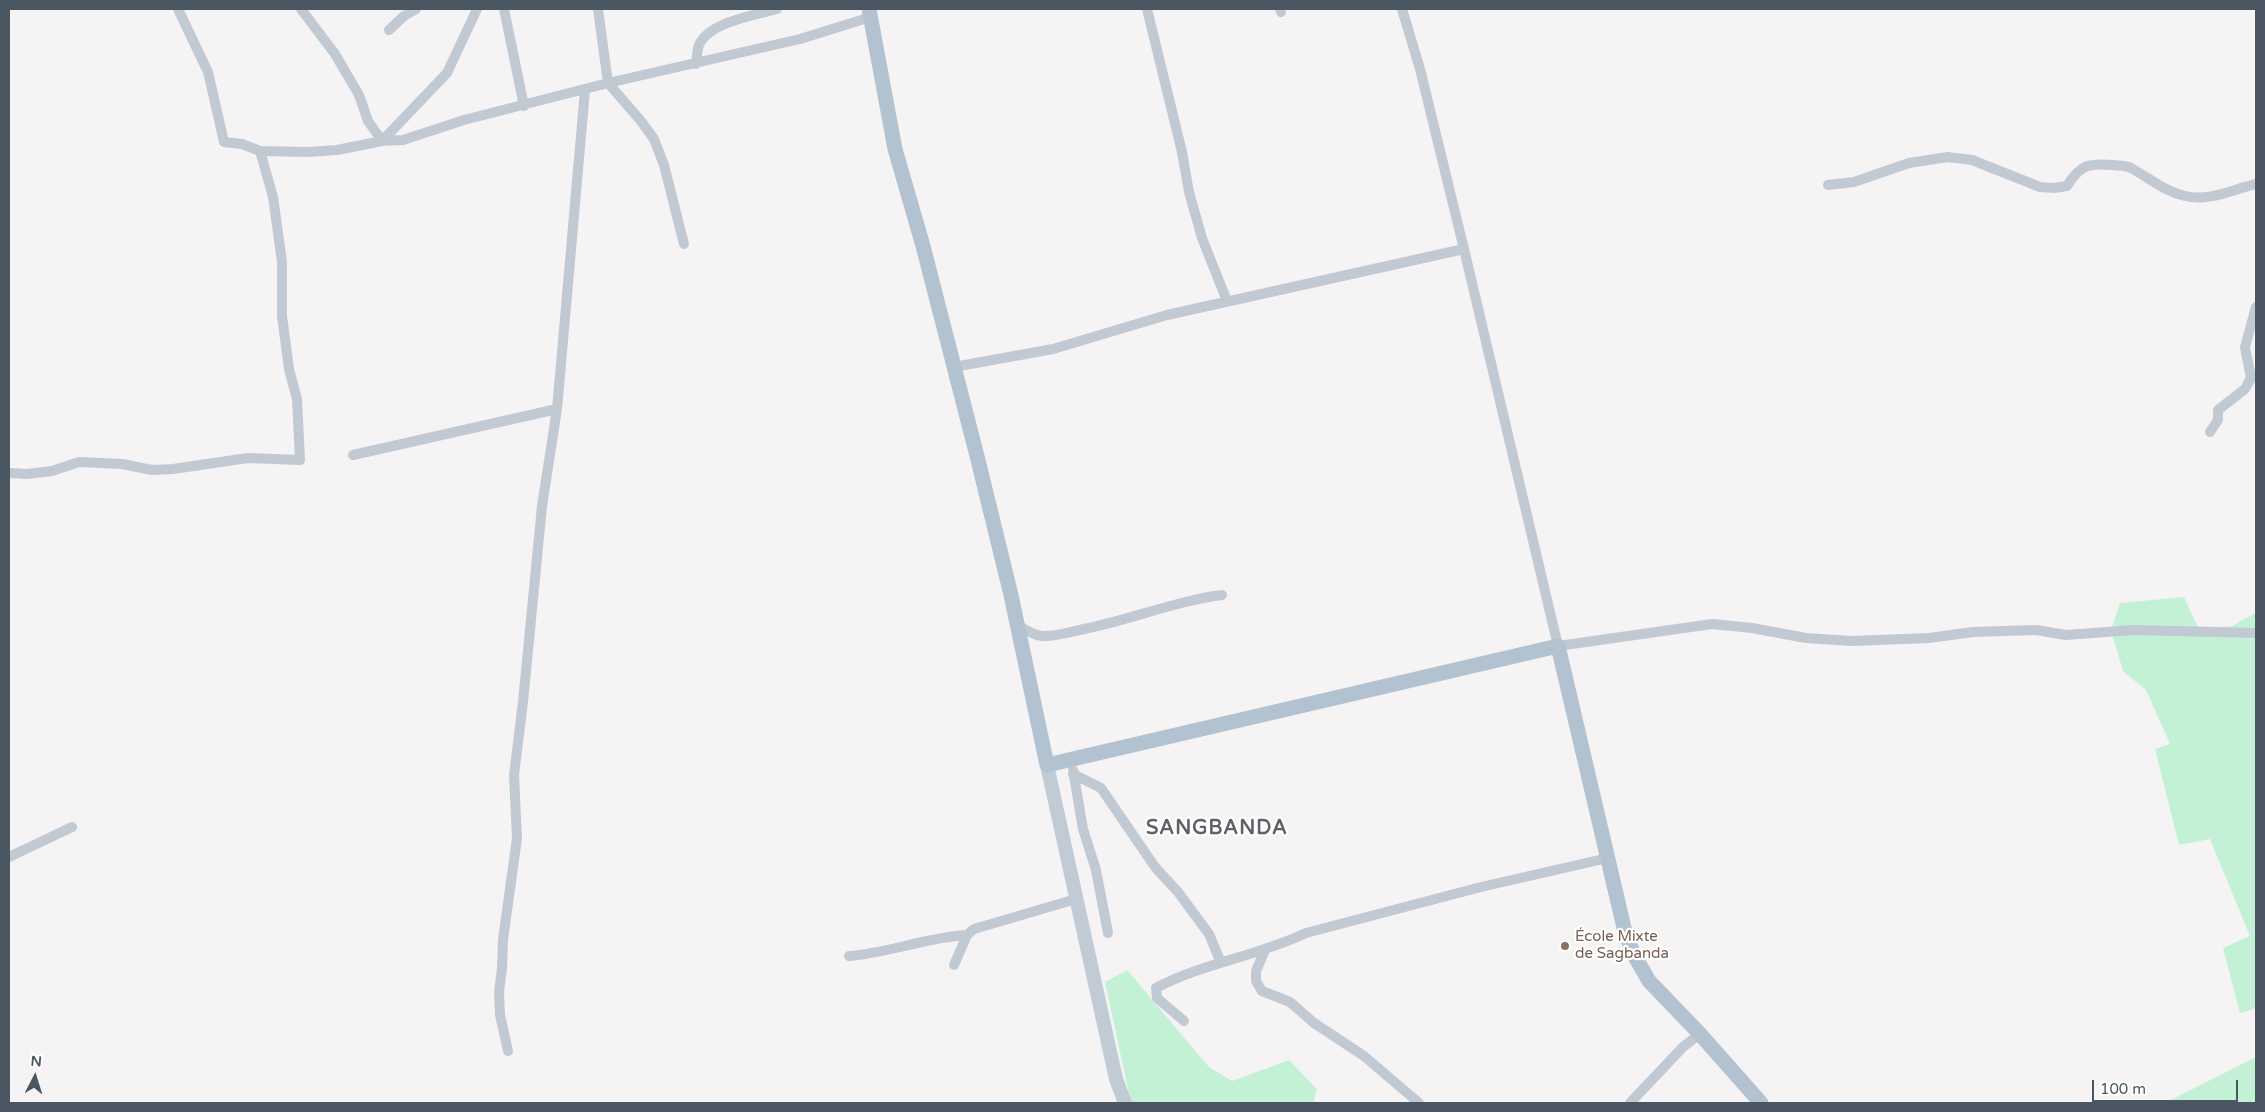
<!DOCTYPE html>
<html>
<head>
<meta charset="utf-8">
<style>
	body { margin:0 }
	#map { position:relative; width:2265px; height:1112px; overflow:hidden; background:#f5f3f3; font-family:"Varela Round",sans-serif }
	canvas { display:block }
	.frame { position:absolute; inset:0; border:10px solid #4a5661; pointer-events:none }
	.north { position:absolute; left:10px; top:1052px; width:50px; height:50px; -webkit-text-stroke:4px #fff; paint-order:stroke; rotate:5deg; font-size:14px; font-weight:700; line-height:20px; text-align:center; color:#4a5661 }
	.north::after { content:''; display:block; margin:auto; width:18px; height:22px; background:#4a5661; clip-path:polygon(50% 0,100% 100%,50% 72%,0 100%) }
	.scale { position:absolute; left:2092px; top:1080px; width:146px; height:22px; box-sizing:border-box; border:2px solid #4a5661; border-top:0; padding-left:6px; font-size:15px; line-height:18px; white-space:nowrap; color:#4a5661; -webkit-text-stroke:4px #fff; paint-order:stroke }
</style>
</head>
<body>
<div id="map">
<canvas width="2265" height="1112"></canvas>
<div class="frame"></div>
<div class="north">N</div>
<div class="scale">100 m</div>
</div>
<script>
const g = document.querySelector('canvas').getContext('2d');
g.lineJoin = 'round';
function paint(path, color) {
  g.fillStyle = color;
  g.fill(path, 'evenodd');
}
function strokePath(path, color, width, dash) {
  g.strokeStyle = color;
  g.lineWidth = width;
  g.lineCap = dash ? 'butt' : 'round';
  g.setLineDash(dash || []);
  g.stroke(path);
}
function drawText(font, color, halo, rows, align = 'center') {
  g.font = font + ' "Varela Round",sans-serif';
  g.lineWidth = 4.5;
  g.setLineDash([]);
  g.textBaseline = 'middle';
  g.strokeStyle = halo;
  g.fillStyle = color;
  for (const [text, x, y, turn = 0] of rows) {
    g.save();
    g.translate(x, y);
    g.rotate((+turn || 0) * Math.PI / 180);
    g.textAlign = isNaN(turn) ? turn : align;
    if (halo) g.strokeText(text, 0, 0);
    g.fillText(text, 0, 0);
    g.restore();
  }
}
paint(new Path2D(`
	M2184,597l15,33 33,-4 24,-13v395l-16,5 -17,-65 27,-12 -40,-97 -31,6 -24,-96 15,-5 -24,-54 -23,-19 -12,-41 9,-27z
	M1127,970l82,97 23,14 57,-21 28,29 -4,14h-182l-26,-121z
	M2256,1057v46h-91z`), '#c3f1d5');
strokePath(new Path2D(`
	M178,9l30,63 16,70 18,2 18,7 47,1 30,-2 45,-9 65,-68 30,-64
	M301,9l34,45 24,41 9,26 14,20 21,-1 61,-20 144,-37 192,-44 71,-22
	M504,9l20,97
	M598,9l10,74 33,38 13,18 10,26 20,79
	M1147,9l35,143 7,40 13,46 25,63
	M1280,9l1,3
	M1402,9l18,60 44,180 94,397 154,-22 40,4 54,10 46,3 77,-3 44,-6 63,-2 30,5 67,-5 123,3
	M389,30l15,-14 12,-7
	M696,64c1,-6 1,-14 3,-19 10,-23 56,-30 78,-36
	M1828,185l26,-3 55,-19 39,-6 24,3 68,27 14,1 13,-2c13,-21 21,-23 45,-21 6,1 13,0 19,3 18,10 33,23 54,28 25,6 48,-7 71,-12
	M954,367l99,-18 114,-34 297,-66
	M2210,432l8,-12v-10l27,-21 6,-11 -6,-31 11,-40
	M353,455l204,-46
	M9,473l18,1 25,-3 27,-9 43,2 30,6 21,-1 75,-11 52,2 -3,-61 -8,-30 -7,-53v-54l-9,-65 -13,-46
	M1017,625c8,4 15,10 25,11 13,1 28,-4 42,-7 46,-9 91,-28 138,-34
	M1073,770l10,59 13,41 12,63
	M1073,774l28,14 54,79 23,25 31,42 12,29
	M9,857l63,-30
	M1265,950l-9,21v10l6,10 28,11 24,21 50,33 55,47
	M849,956c41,-3 78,-19 118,-21
	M954,965l13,-30 7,-6 102,-30
	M1184,1021l-27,-23 -1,-10c47,-25 102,-32 150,-55l175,-46 127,-29
	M508,1051l-8,-36 -1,-23 3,-24 1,-28 14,-102 -3,-63 9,-73 19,-196 15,-97 28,-319
	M1630,1103l53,-56 17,-13`), '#c1cad2', 10);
strokePath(new Path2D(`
	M1047,765l69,314 9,24`), '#c1cbd6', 14);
strokePath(new Path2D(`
	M869,9l26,140 28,97 54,210 34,139 36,170 511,-119 67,286 9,23 15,26 51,53 61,69`), '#b3c2d1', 15);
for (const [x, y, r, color] of [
	[1565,946,5,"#8d6e63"]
]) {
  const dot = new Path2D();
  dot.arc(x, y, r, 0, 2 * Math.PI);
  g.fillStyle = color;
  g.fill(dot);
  strokePath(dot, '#fff', 2);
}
drawText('15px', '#785e54', '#fff', [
	["École Mixte",1575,937],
	["de Sagbanda",1575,954]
], 'left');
g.letterSpacing = '1px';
drawText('bold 20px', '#5f6368', '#fff', [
	["SANGBANDA",1217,829]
]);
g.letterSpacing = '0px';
</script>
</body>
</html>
